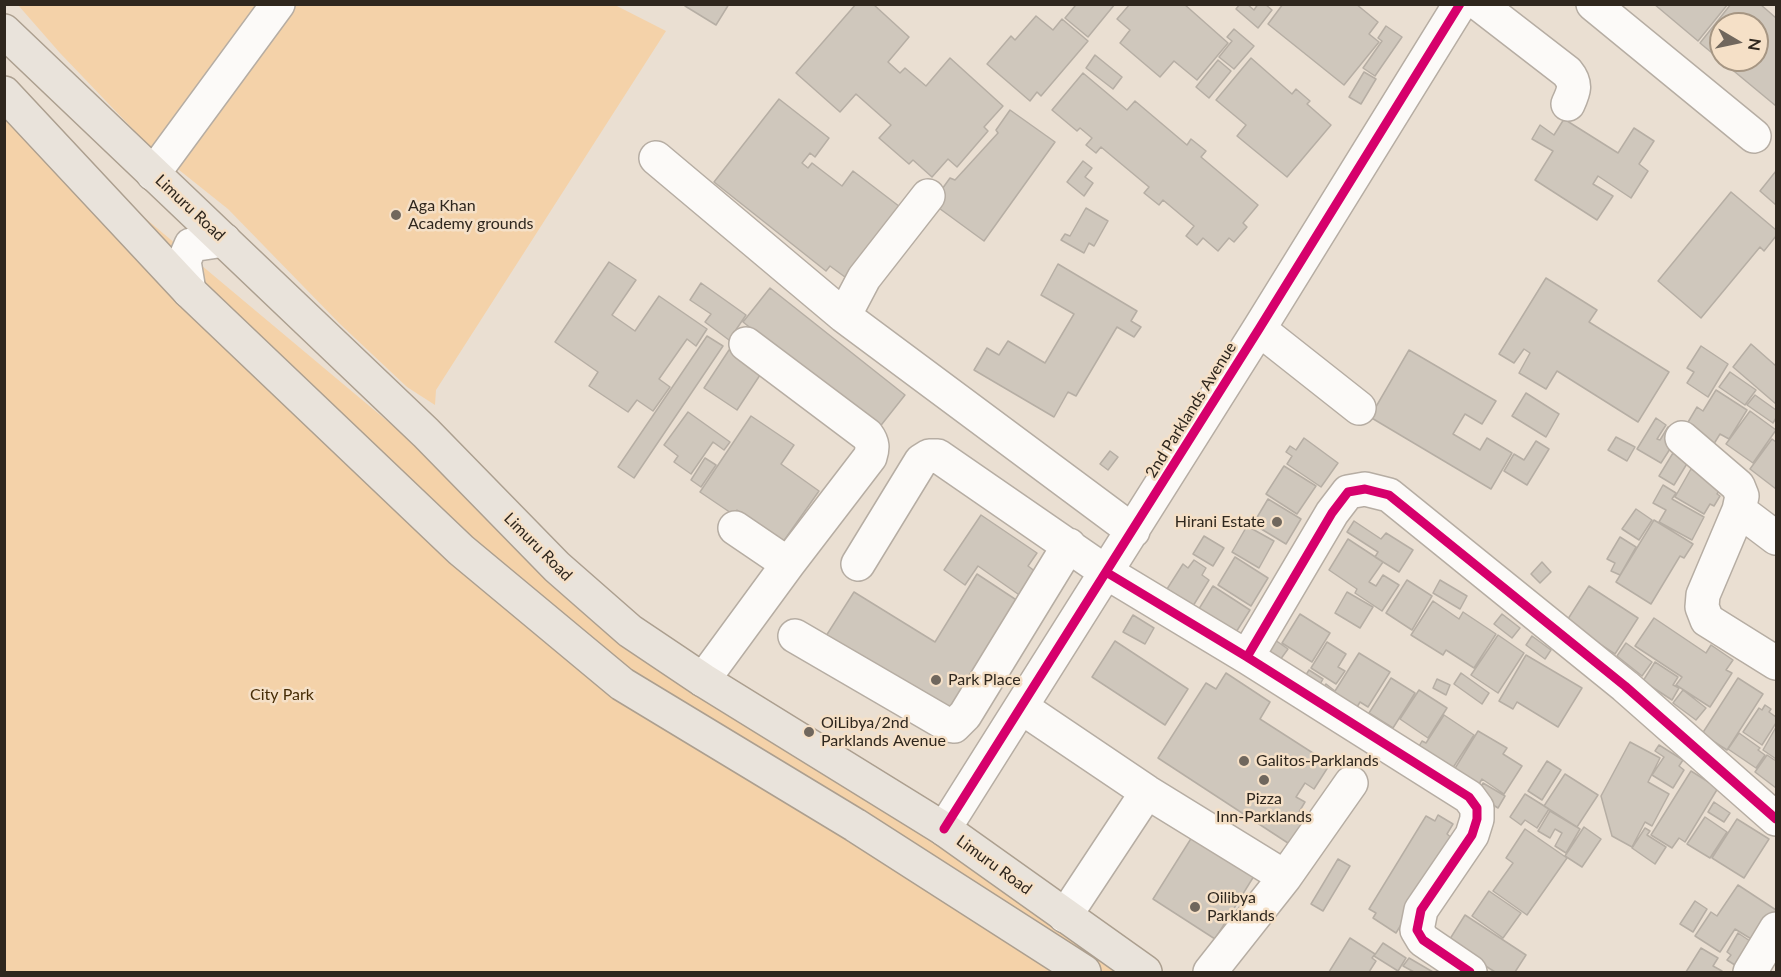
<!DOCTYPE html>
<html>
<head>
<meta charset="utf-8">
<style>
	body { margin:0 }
	#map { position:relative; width:1781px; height:977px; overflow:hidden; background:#eadfd2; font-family:Lato,sans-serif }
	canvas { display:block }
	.frame { position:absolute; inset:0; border:6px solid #2f271e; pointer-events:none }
	.north { position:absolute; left:1709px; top:12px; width:60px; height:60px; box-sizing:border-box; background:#f5e0c7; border:2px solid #a69683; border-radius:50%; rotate:99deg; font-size:16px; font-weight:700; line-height:24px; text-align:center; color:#2f271e }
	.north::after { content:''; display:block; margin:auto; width:21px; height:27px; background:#70675d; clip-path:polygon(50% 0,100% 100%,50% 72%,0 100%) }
</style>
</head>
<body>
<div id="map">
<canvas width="1781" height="977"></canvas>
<div class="frame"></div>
<div class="north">N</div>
</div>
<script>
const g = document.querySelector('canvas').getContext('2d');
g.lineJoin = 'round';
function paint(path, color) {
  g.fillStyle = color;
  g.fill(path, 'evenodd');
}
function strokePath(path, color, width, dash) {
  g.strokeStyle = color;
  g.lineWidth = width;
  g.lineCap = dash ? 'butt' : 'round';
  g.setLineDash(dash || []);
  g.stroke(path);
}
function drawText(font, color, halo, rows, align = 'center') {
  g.font = font + ' Lato,sans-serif';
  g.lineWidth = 5;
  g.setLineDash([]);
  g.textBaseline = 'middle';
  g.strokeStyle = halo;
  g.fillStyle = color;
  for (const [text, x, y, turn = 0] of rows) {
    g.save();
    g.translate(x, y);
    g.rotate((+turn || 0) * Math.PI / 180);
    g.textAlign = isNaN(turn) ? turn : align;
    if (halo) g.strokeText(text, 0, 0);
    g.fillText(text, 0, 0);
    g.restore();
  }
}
paint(new Path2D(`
	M613,4l53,27 -230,359 -1,15 -28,-18 -68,-64 -111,-114 -79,-63 -89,-93 -42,-48z
	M4,100l560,469 590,403h-1149z`), '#f4d2a9');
const building = new Path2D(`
	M686,4h43l-13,21 -31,-19z
	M856,4h17l36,33 -21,25 12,11 5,-5 21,18 24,-28 53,48 -19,21 4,4 -31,36 -9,-8 -16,18 -19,-17 -4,4 -30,-26 12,-13 -35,-31 -16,18 -44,-39z
	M1073,4h42l-27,33 -23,-19 10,-12z
	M1130,4h54l44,39 -31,37 -23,-19 -14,16 -40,-34 10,-13 -13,-11z
	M1240,4h7l7,6 4,-6h7l7,6 -14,18 -22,-19z
	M1283,4h73l22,18 -9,12 10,8 -35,43 -76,-61z
	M1654,4h74l-30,37z
	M1731,4h29l16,14v88l-76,-63zM1721,24h36v36h-36z
	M1036,16l17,14 9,-11 26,22 -47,55 -4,-4 -7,9 -43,-37 24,-28 4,4z
	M1386,26l16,11 -27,39 -12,-8 19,-27 -4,-3z
	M1234,29l20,17 -20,23 -15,-12 13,-16 -5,-4z
	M1095,55l27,22 -9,12 -27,-21z
	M1251,58l41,36 4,-5 14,12 -3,3 24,21 -44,52 -50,-41 9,-11 -30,-25z
	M1218,60l13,11 -22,27 -13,-11z
	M1364,72l12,7 -15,25 -12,-7z
	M1083,73l44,37 8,-9 52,44 4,-6 15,12 -5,6 57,48 -15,18 4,4 -13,15 -5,-4 -11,13 -15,-13 -6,7 -11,-9 8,-10 -31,-26 -4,5 -15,-12 5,-6 -48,-40 -5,6 -10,-8 6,-7 -12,-10 -3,3 -25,-21z
	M779,99l50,39 -14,19 -5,-4 -8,10 6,5 4,-5 30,23 11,-15 51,39 -55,70 -19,-14 -4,5 -112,-89z
	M1010,110l45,32 -71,99 -52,-38 18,-25 5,2 43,-47 -2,-3z
	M1564,119l54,34 16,-25 20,13 -15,23 9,7 -17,27 -33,-22 -5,8 20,12 -16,24 -62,-40 18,-29 -21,-12 8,-14 14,10z
	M1083,161l9,7 -7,9 8,6 -9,13 -17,-14z
	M1776,171v34l-16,-14z
	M1731,192l45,38v6l-12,15 -4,-4 -59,71 -43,-37z
	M1086,208l22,13 -14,25 -5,-3 -5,10 -23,-13 4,-6 5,2z
	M609,262l27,18 -24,35 23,16 24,-35 48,33 -11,17 -9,-7 -28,40 11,8 -17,24 -16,-11 -9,12 -39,-26 9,-14 -43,-30z
	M1058,264l79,47 -6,10 10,6 -7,10 -17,-10 -41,69 -8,-4 -14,25 -80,-47 13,-22 12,7 9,-14 37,22 29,-49 -33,-19z
	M1546,278l51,32 -8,12 80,50 -31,50 -81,-51 -11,18 -27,-16 11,-20 -6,-4 -10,14 -15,-9z
	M701,283l45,32 -17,25 -24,-18 6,-8 -21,-14z
	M770,288l135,107 -27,34 -135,-107z
	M707,336l16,10 -89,132 -16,-11z
	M1751,344l25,22v38l-43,-37z
	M1701,346l27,18 -20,33 -21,-14 7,-11 -7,-4z
	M729,350l33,22 -25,38 -33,-22z
	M1409,350l87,51 -14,23 -17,-10 -12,20 27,16 7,-12 25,15 -21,36 -121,-72z
	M1730,372l26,18 -11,15 -26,-18z
	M1716,390l31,20 -18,29 -9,-5 -8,13 -28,-18 13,-22 6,4z
	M1526,393l33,21 -13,23 -34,-21z
	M1755,395l21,15v8l-3,5 -26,-18z
	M1750,411l26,19 -23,33 -27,-19z
	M688,412l42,30 -6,8 -11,-8 -22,32 -17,-12 4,-6 -14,-11z
	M751,416l43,29 -13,19 38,27 -36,51 -46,-32 -3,5 -34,-23z
	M1656,418l10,7 -9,14 3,1 8,-13 11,8 -18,28 -24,-14z
	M1616,437l19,10 -8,14 -19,-11z
	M1304,438l34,25 -17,24 -34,-23 5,-8 -6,-4 4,-6 6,4z
	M1772,439l4,3v47l-26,-20z
	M1536,441l13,8 -22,36 -23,-14 10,-17 10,6z
	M1110,451l8,6 -10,13 -8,-6z
	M1673,453l15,9 -14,23 -15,-9z
	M705,458l11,7 -15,22 -10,-7z
	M1284,466l32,20 -19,28 -31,-20z
	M1691,469l31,17 -5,8 3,2 -6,10 -4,-2 -6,10 -29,-17z
	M1663,485l13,8 -4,6 32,18 -12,23 -33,-18 7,-12 -13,-7z
	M1268,499l33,20 -15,25 -33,-20z
	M1636,509l16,11 -13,20 -17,-11z
	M981,515l56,38 -9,13 12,9 -15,24 -47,-33 -13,19 -21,-15z
	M1654,520l39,24 -9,14 -4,-2 -29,48 -35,-22z
	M1354,521l27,18 5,-6 27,17 -14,22 -24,-15 3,-5 -31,-20z
	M1247,526l27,15 -15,27 -27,-16z
	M1204,536l20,12 -11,18 -20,-12z
	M1620,537l16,10 -16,28 -9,-4 4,-8 -8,-4z
	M1348,539l35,23 -14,20 7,4 7,-11 16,10 -17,26 -27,-18 2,-4 -28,-19z
	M1235,557l33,21 -17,28 -33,-21z
	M1194,560l12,8 -4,7 7,5 -16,26 -26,-17 16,-25 5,4z
	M1542,562l9,10 -11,11 -9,-9z
	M977,574l47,31 -70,112 -128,-81 28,-44 81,50z
	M1407,580l25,16 -20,34 -26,-17z
	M1440,580l27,16 -7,13 -27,-16z
	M1213,586l37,24 -17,27 -36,-25z
	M1589,586l49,32 -23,36 -49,-32z
	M1347,592l26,15 -13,21 -25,-15z
	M1433,601l26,18 4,-7 33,22 -22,34 -28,-18 -3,5 -32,-20z
	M1300,614l30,19 -18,29 -30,-19z
	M1502,614l18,14 -8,10 -18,-14z
	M1133,615l21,13 -9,16 -22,-12z
	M1654,618l52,35 5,-8 22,15 -7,10 6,3 -22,34 -34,-22 6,-8 -47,-31z
	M1498,635l26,18 -26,40 -27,-18z
	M1532,636l19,14 -6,9 -19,-14z
	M1275,640l13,9 -8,11 -12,-9z
	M1115,641l73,48 -23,36 -73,-48z
	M1327,642l19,12 -8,13 7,4 -9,13 -25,-16z
	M1626,643l26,19 -10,14 -25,-20z
	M1359,653l31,19 -22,35 -8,-5 -7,12 -33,-20 6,-10 9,7z
	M1526,655l56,33 -24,39 -41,-25 -4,7 -14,-8z
	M1655,662l23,15 -5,8 6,3 -7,12 -29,-19z
	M1309,670l14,9 -4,7 -15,-8z
	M1226,673l44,29 -10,17 70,45 -16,25 -9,-6 -9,14 9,5 -6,10 10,6 -18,27 -133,-87 48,-75 10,6z
	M1461,673l28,20 -7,11 -28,-20z
	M1391,678l24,15 -22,35 -24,-15z
	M1738,678l25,16 -36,56 -25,-16z
	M1437,679l13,6 -4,10 -13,-7z
	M1419,690l28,18 -19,30 -28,-19z
	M1683,690l23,18 -10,12 -23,-17z
	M1765,705l6,4 -2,3 7,5v6l-14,22 -19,-13 16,-24 3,2z
	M1444,715l30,20 -27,42 -33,-22 8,-14 4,2z
	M1776,727v32l-13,-9z
	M1478,731l29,17 -4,6 19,12 -18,28 -22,-15 -7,12 -21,-21z
	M1739,733l21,15 -2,2 7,5 -9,13 -28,-19z
	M1630,742l30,16 -12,24 21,12 -17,32 -7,-4 -13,25 -20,-11 -11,-40z
	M1659,745l24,15 -4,6 5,4 -11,18 -21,-13 12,-18 -9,-6z
	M1767,755l9,6v27l-21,-16z
	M1547,761l14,9 -19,30 -14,-9z
	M1691,771l27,17 -33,54 -6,-4 -7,10 -21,-13z
	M1565,774l33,21 -21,32 -33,-21z
	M1483,783l22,13 -7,12 -21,-13z
	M1525,794l24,15 -12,19 -12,-8 -4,5 -11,-8z
	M1714,802l16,11 -6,9 -16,-10z
	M1550,811l30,18 -14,24 -11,-7 7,-13 -7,-4 -5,9 -12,-7z
	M1438,815l15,9 -6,10 6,5 -57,94 -23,-15 3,-5 -7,-4 57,-93 9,5z
	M1705,817l22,15 -17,26 -23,-14z
	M1737,819l32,20 -25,39 -32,-20z
	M1584,827l17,12 -19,28 -17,-11z
	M1645,828l5,3 -3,4 19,12 -11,17 -23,-16z
	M1525,829l42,29 -40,57 -34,-24 20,-28 -7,-5z
	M1192,837l62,39 -39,63 -62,-40z
	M1338,859l12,7 -27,45 -12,-7z
	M1738,885l38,25v11l-15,24 -26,-16 -15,23 -25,-16 16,-24 6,4z
	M1489,891l32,22 -18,25 -31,-22z
	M1695,901l12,8 -14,23 -13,-8z
	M1465,915l61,40 -11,17h-20l-47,-30z
	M1738,933l15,10 -15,24 -11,-7 4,-5 -4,-3z
	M1350,938l25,16 -3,4 4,3 -7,11h-40z
	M1383,943l23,15 -8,13 -24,-15z
	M1701,948l17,10 -5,8 9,5 -1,1h-35z
	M1409,958l24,14h-19l-11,-6z`);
paint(building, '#cfc7bc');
strokePath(building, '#b6aea4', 1.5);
const minor = new Path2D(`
	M1479,4l88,68c10,12 7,19 1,32
	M1593,4l161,132
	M656,158l188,158
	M153,174l125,-170
	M928,196l-64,82 -20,38 289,215
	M189,291l-5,-30 7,-16 33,-5
	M1259,329l100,79
	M1682,438l56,48 4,10 -3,14 -36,85 -1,12 5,13 69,43
	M1739,510l37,28
	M735,528l53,36
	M858,564l63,-103 8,-5h9l168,116 141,85 85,-144 16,-21 17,-3 24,6 236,191 151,133
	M795,636l153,89 6,1 11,-11 104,-170
	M1247,657l222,140 8,11v11l-5,16 -51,75 -4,20 6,10 47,32
	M703,680l85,-116 82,-107c3,-9 3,-14 -3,-22l-121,-91
	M1021,707l126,85 138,85 -75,95
	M944,829l315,-500 201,-325
	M1285,877l66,-94
	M1065,916l82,-124
	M1750,972l26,-43`);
const major = new Path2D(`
	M4,31l422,402 131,134 73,64 73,49 241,149 201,143
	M4,93l185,198 272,259 161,134 233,141 229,147`);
strokePath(minor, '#b6ada3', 36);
strokePath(major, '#ac9f8f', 36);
strokePath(minor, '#fcfaf8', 33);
strokePath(major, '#e9e3db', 33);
strokePath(new Path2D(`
	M1106,572l141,85 85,-144 16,-21 17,-3 24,6 236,191 151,133
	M1247,657l222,140 8,11v11l-5,16 -51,75 -4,20 6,10 47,32
	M944,829l315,-500 201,-325`), '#d6006c', 9);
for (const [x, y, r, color] of [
	[396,215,6,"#70675d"],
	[1277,522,6,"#70675d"],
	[936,680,6,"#70675d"],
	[809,732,6,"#70675d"],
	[1244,761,6,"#70675d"],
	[1264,780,6,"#70675d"],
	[1195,907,6,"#70675d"]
]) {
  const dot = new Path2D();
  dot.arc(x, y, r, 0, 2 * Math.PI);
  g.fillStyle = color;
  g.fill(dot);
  strokePath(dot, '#f5e0c7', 2);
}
drawText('16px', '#2f271e', '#f5e0c7', [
	["Aga Khan",408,206],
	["Academy grounds",408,224],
	["Hirani Estate",1265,522,"right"],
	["Park Place",948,680],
	["OiLibya/2nd",821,723],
	["Parklands Avenue",821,741],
	["Galitos-Parklands",1256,761],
	["Pizza",1264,799,"center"],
	["Inn-Parklands",1264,817,"center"],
	["Oilibya",1207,898],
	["Parklands",1207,916]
], 'left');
drawText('16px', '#2f271e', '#f5e0c7', [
	["Limuru Road",190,208,43],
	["2nd Parklands Avenue",1191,410,-58],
	["Limuru Road",538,547,45],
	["Limuru Road",994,865,36]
]);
drawText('16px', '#462c06', '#f5e0c7', [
	["City Park",282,695]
]);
</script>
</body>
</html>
